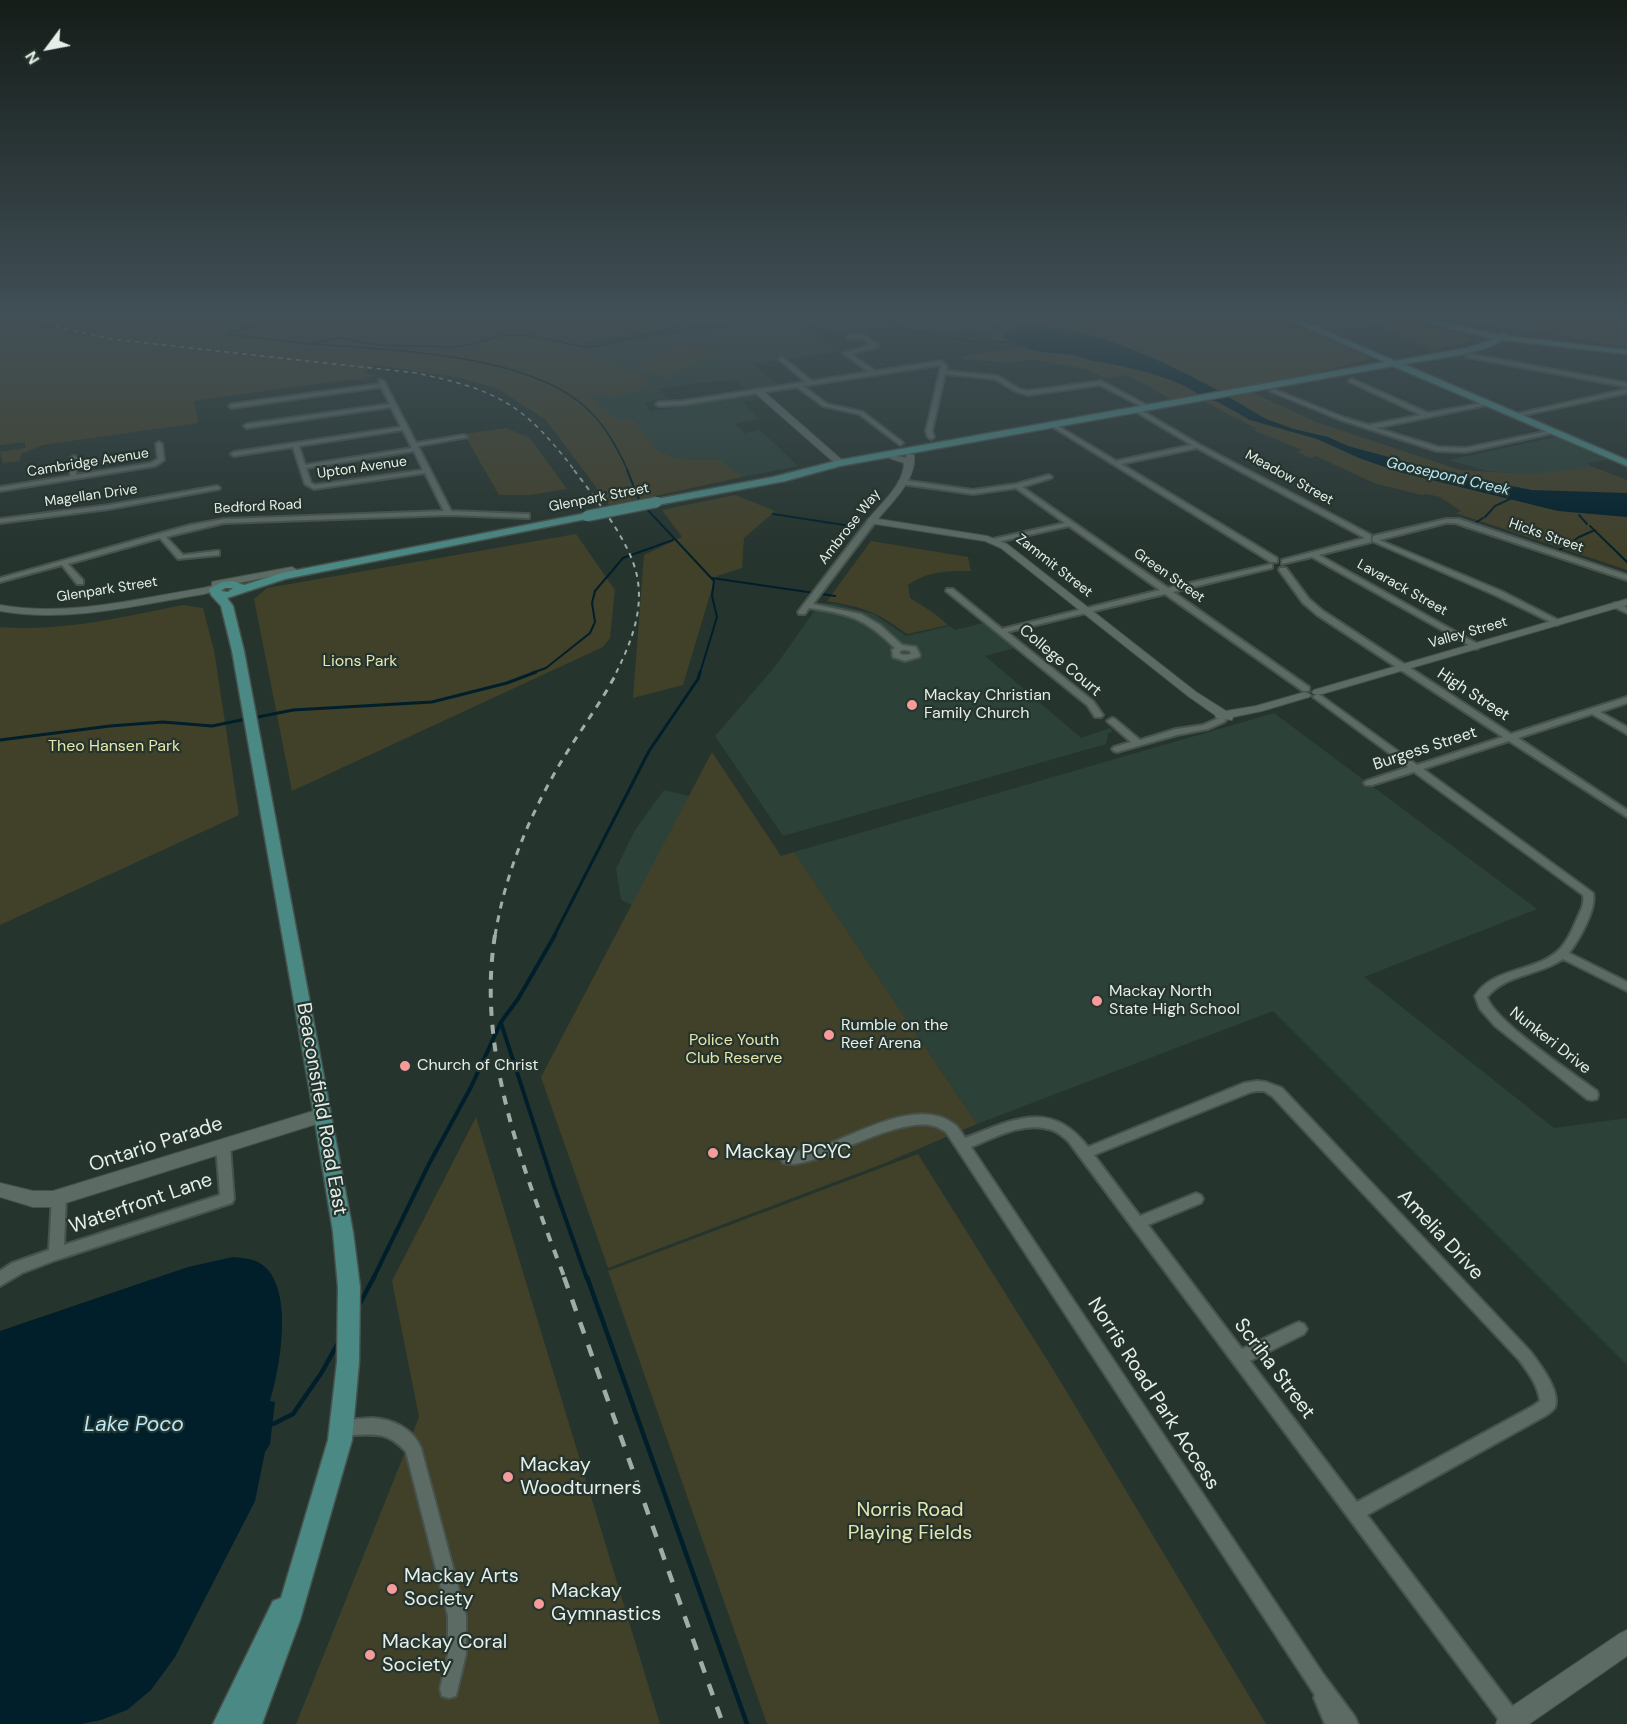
<!DOCTYPE html>
<html>
<head>
<meta charset="utf-8">
<style>
	body { margin:0 }
	#map { position:relative; width:1627px; height:1724px; overflow:hidden; background:#26342e; font-family:"DM Sans",sans-serif }
	canvas { display:block }
	.north { position:absolute; left:18px; top:18px; width:60px; height:60px; -webkit-text-stroke:4px #26342e; paint-order:stroke; rotate:238deg; font-size:16px; font-weight:700; line-height:24px; text-align:center; color:#e5eee9 }
	.north::after { content:''; display:block; margin:auto; width:21px; height:27px; background:#e5eee9; clip-path:polygon(50% 0,100% 100%,50% 72%,0 100%) }
</style>
</head>
<body>
<div id="map">
<canvas width="1627" height="1724"></canvas>
<div class="north">N</div>
</div>
<script>
const g = document.querySelector('canvas').getContext('2d');
g.lineJoin = 'round';
function paint(path, color) {
  g.fillStyle = color;
  g.fill(path, 'evenodd');
}
function strokePath(path, color, width, dash) {
  g.strokeStyle = color;
  g.lineWidth = width;
  g.lineCap = dash ? 'butt' : 'round';
  g.setLineDash(dash || []);
  g.stroke(path);
}
function drawText(font, color, halo, rows, align = 'center') {
  g.font = font + ' "DM Sans",sans-serif';
  g.lineWidth = 4.5;
  g.setLineDash([]);
  g.textBaseline = 'middle';
  g.strokeStyle = halo;
  g.fillStyle = color;
  for (const [text, x, y, turn = 0] of rows) {
    g.save();
    g.translate(x, y);
    g.rotate((+turn || 0) * Math.PI / 180);
    g.textAlign = isNaN(turn) ? turn : align;
    if (halo) g.strokeText(text, 0, 0);
    g.fillText(text, 0, 0);
    g.restore();
  }
}
paint(new Path2D(`
	M1293,315h58l14,6 -43,7z
	M789,318l48,34 -84,12 25,21 -31,5 -12,-10 -45,4 -32,5 10,10 -12,1 -11,4 6,7 106,-15 3,3 -17,3 16,17 -24,5 10,9 15,-3 38,36 -56,11 -21,-17 -44,-1 -20,-9 -39,-30 -77,-44 -6,-9 8,-7 41,-13z
	M1555,437l52,23 -20,3 6,4 -14,3 -49,4 -43,-3 -38,-11z
	M820,603l15,1 39,10 32,22 44,-10 5,4 28,-7 32,25 -30,8 96,82 29,-10 3,3 -5,3 -2,10 -323,92 -68,-100 59,-68z
	M1274,713l263,196 -173,68 190,151 73,-10v247l-354,-354 -296,113 -183,-272z
	M664,790l33,8 -54,112 -22,-10 -5,-31 19,-39z`), '#2c4138');
paint(new Path2D(`
	M0,315h464l12,5 31,2 53,-7h217l-192,27 1,5 8,7 32,15 54,-26 41,8 -53,27 -39,-9 17,9 2,6c-17,16 -41,10 -62,10l32,26 14,-2 25,32 20,9 44,1 21,17 -132,29 -64,-86 -48,-31 -38,-11 -85,-13 -12,8 16,3 -16,2 8,2h-26l-151,21 4,22 -155,22 -22,9 -1,7 -17,2 -3,-11 25,-4v-6l-25,3z
	M849,315l25,18 -57,-6 -14,-11z
	M907,315h101l-24,17c-11,-7 -21,-3 -33,-2 -18,1 -42,2 -58,-5l9,-2v-5z
	M1023,315h250l94,41 2,3 -67,18 -131,22 -44,-24 -21,4 -17,-9 -58,-11 -18,4 -52,-4 4,-3 99,-16h-76z
	M1351,315h38l80,21 3,5 -37,9z
	M1423,315h204v6h-17l17,11v15z
	M1251,392l65,30 144,48 70,4 63,-7 34,13v90l-171,-57 5,-2 -21,-14 -13,-3 -6,1 -47,-12 -58,-27 -6,2 -13,-6 5,-2 -49,-20 4,-1 -52,-27z
	M506,428l24,10 37,51 -36,6h-32l-35,-61z
	M735,495l40,16 -31,27 -2,30 -25,8 -3,5 -31,104 -50,13 11,-143 38,-18 -20,-27z
	M576,534l39,56 -5,48 -7,9 -311,144 -38,-192 13,-11z
	M871,541l97,16 3,14c-24,0 -43,0 -63,14l2,13 24,15 14,12 -41,9c-32,-23 -41,-26 -80,-33z
	M183,605l20,3 11,42 25,165 -239,110v-298c62,5 122,-10 183,-22z
	M712,752l69,104 13,-4 183,272 -92,39 -277,105 -67,-191z
	M476,1117l184,607h-364l123,-307 -27,-136z
	M918,1154l141,225 207,345h-499l-159,-453z`), '#414029');
paint(new Path2D(`
	M1031,326c65,2 132,35 188,65l-19,4c-29,-20 -76,-29 -111,-35 -7,-2 -15,-5 -23,-6 -21,-1 -44,-3 -62,-17v-3l14,-7z
	M1227,396l39,23 28,10 34,8 20,9 103,28 81,16 95,3v24l-69,-6 -159,-39 -40,-14 -42,-19 -67,-19 -32,-18 -9,-3z
	M233,1257c11,1 23,2 31,9 30,25 16,103 6,135l5,1 -5,42 -5,8 -10,49 -80,156 -24,33 -24,20 -26,10 -20,4h-81v-393l188,-64z`), '#001f2a');
strokePath(new Path2D(`
	M271,315l1,5 -45,14 81,10 32,-6 37,7 75,2 21,-3 30,-9 31,1 50,11 15,-1 76,-19 2,-3 -20,-9
	M858,315c51,15 100,30 153,27
	M975,315l19,1
	M1009,316l18,5 8,7
	M308,344c76,5 209,9 270,57 24,18 38,44 50,70`), '#001f2a', 1.5);
strokePath(new Path2D(`
	M627,470l13,32
	M645,507l69,74 -2,15 5,21 -17,56
	M773,514l84,13
	M1579,515l8,9
	M1485,517l10,-11 15,-7
	M1475,523l8,-5
	M1590,526l37,36
	M1558,551l21,-14 16,-7
	M712,578l123,18
	M532,673l14,-5 44,-35 5,-11 -3,-19 3,-12 28,-33 50,-18`), '#001f2a', 2);
strokePath(new Path2D(`
	M253,718l40,-8 139,-8 75,-19 29,-11
	M0,740l110,-14 53,-4 49,4 34,-7
	M554,936l95,-185 49,-72 2,-7`), '#001f2a', 3);
strokePath(new Path2D(`
	M501,1023l53,163 33,93
	M373,1279l56,-115 42,-77 30,-65 17,-23 37,-64`), '#001f2a', 4);
strokePath(new Path2D(`
	M587,1277l160,447
	M359,1305l15,-28
	M273,1424l20,-10 29,-42 16,-29`), '#001f2a', 4.5);
const minor = new Path2D(`
	M478,315h7l-6,4 -3,-2z
	M849,335l17,1 12,9v2l-28,7 25,17 66,-10 6,5 -1,5 52,5 21,13 9,2 73,-10 49,26 -5,1 -45,-23 -72,10 -13,-4 -20,-12 -50,-5 -13,57 2,6 -3,2 -3,-2 -2,-6 15,-65 -1,-1 -137,21 24,18 36,8 39,30 1,1 -3,2 -41,-31 -36,-8 -26,-19 -115,18 -23,1 -3,-2 3,-2 23,-1 124,-19 -26,-22v-2l2,-1 30,24 57,-9 -26,-19 29,-8 -9,-6 -16,-1z
	M1469,354l158,29v4l-160,-30 -1,-1z
	M1352,379l76,34 61,-11 1,1 -3,2 -111,23 62,19 28,1 88,-18 3,2 -91,20 -29,-1 -96,-31 -71,-29 5,-1 70,28 24,7 52,-10 -71,-33 -1,-1z
	M379,380l5,1 32,62 48,-8 3,2 -49,9 33,65 75,3h3v4l-80,-3 -225,8 -58,14 17,18 33,-4h3v4l-41,4 -18,-21 -92,26 15,16v4h-6l-15,-19 -62,17v-4l190,-53 34,-6 220,-8 -19,-38 -111,16 -9,-5 -12,-37 -59,9 -3,-2 3,-2 167,-25 -10,-20 -144,21 -3,-2 3,-2 143,-20 -9,-17 -149,21 -3,-2 3,-2 148,-20zM403,430l9,18 -107,17 -6,-19zM414,451l9,19 -108,15 -4,-2 -5,-15z
	M1627,389v4l-112,24 -3,-2z
	M1133,408h4l63,37 171,90v7l-52,13 162,91 -4,3 -3,-1 -162,-91 -30,7v-4l83,-22 -168,-90 -76,16 156,94v4h-6l-223,-138 5,-1 63,38 76,-16 -59,-35z
	M159,442l3,2 2,16 -9,6 -155,25v-4l70,-11 1,-18 3,-2 3,2 -1,17 75,-12 7,-4 -2,-15z
	M1049,475l3,2 -1,1 -29,9 146,101 104,-24v4l-99,24 136,95v4h-6l-138,-97 -158,38 86,69 10,14 -2,2h-6l-8,-12 -141,-114 1,-2h6l49,40 158,-39 -91,-64 -76,17v-4l72,-16 -49,-35 -43,6 -71,-10 -3,-2 3,-2 71,10 43,-6z
	M217,486l3,2 -1,1 -110,20 -109,14v-4l109,-14z
	M869,519l7,2 -63,83 48,10 19,11 22,20 14,2 4,8 -1,2 -14,4 -12,-4 -1,-7 3,-2c-30,-30 -46,-34 -86,-40l-4,6h-6l-1,-2zM905,650l5,1 1,3 -6,1 -5,-1v-3z
	M1446,519h13l168,56v5l-172,-57h-9l-67,17 122,51 59,30 1,2 -4,2 -62,-30 -123,-54 1,-5z
	M1280,568h6l23,31 14,12 188,123 116,-37v6l-27,9 27,15v7l-35,-20 -74,24 109,72v7l-118,-76 -86,28 170,124c4,16 -14,47 -24,60l58,29v9l-64,-32c-23,16 -57,15 -76,38 7,24 86,76 110,94l1,4 -1,4 -5,1 -5,-1 -92,-73 -15,-17 -5,-13c19,-30 61,-23 85,-47 7,-8 12,-18 16,-28 4,-9 9,-17 7,-26l-169,-123 -42,13h-6l-2,-2 2,-2 42,-14 -95,-70 4,-3 3,1 97,70 86,-28 -186,-122 -14,-12 -24,-33z
	M1614,603h6l7,5v5l-13,-6z
	M1221,717l5,3 -2,2 -16,7 -31,6 -60,17 -3,-1 -2,-2 2,-2 17,-5 -24,-21 5,-3 3,1 25,21 36,-11 27,-4z
	M1257,1081l9,1 16,6 248,263c9,12 31,40 25,56 -2,4 -7,7 -10,9l-178,99 152,200 2,9h-19l-434,-583c-6,-5 -12,-11 -20,-12 -26,-7 -54,9 -77,18l352,527 32,43 3,7h-33l-11,-26 1,-3 -369,-563c-3,-2 -8,-5 -12,-6 -29,-9 -89,24 -119,33 -10,3 -22,7 -32,4l-2,-4 2,-4c13,-4 27,-5 40,-9 36,-13 96,-49 131,-22 5,3 8,10 11,14 47,-18 86,-40 123,9l156,-64zM1257,1091h7l8,5 248,265c9,13 18,24 20,40l-7,5 -176,96 -107,-141 54,-27 3,-5 -3,-5 -5,-2 -5,2 -52,25 -94,-124 53,-22 2,-4 -2,-4 -5,-2 -56,23 -46,-61 157,-63z
	M223,1141l5,1 2,4 4,53 -2,4 -176,57 -34,13 -22,13v-15l12,-8 37,-13 3,-53 2,-4 5,-2 5,2 2,4 -2,48 156,-50 -4,-49 2,-4z
	M372,1418c20,1 41,10 49,30l45,168v38l-10,42 -7,2 -7,-2 -2,-7 8,-35v-38l-42,-164c-17,-19 -28,-18 -52,-17 -7,1 -12,1 -19,-1l-2,-6 2,-6 6,-2z`);
const tertiary = new Path2D(`
	M755,389h6l82,72v4h-6l-82,-72z
	M907,453l7,2c3,24 -22,47 -36,64l109,17 20,8 189,148 30,19 30,-5 49,-14 6,3 -2,2 -47,14 -29,6 -1,3 -16,-2 -1,-3 -27,-19 -187,-148 -16,-7 -116,-18 -2,-2c13,-17 37,-36 37,-58l-15,-5 4,-3 13,3z
	M292,567l5,3 -2,2 -73,14v3l-18,5c-67,11 -136,29 -204,17v-6c67,12 136,-6 203,-17l9,-2v-4l4,-1z
	M1627,599v6l-305,89h-8l-2,-2 2,-2z
	M323,1108l6,2 2,5 -2,5 -276,87h-20l-33,-10v-14l33,8h20z
	M1627,1630v26l-98,68h-33l3,-9 120,-81z`);
const secondary = new Path2D(`
	M1278,315h10l107,46 72,-13 28,-9 -96,-24h15l85,20 5,-2 3,3 120,14v4l-125,-14c-17,14 -76,20 -99,24l224,96v6l-234,-100 -553,100 -55,15 -128,24 -5,-3 5,-3 116,-22 67,-17 545,-98z
	M587,513l4,1v4l-306,61 -58,19 6,8 11,45 109,581 7,55 -1,75 -7,78 -52,180 -38,104h-49l60,-123 8,-3 47,-158 9,-78 1,-75 -5,-55 -19,-117 -82,-464 -11,-45 -10,-11 -2,-6 13,-7 11,-1 11,4 38,-12zM225,588h8l-5,4 -7,-1z`);
strokePath(minor, '#47524d', 4);
strokePath(tertiary, '#47524d', 2);
strokePath(secondary, '#47524d', 3);
paint(minor, '#5c6b64');
paint(tertiary, '#5c6b64');
paint(secondary, '#4b8984');
strokePath(new Path2D(`
	M31,315l31,13 48,11 306,34c82,17 108,31 159,98`), '#a2ada7', 1.5, [4.5, 4.5]);
strokePath(new Path2D(`
	M574,470c21,28 56,71 63,106 7,34 -6,67 -21,97`), '#a2ada7', 2, [5, 5]);
strokePath(new Path2D(`
	M495,936c10,-62 34,-120 66,-174 18,-30 40,-59 56,-90`), '#a2ada7', 3, [7, 7]);
strokePath(new Path2D(`
	M495,935c-19,117 29,236 70,344`), '#a2ada7', 4, [9, 9]);
strokePath(new Path2D(`
	M564,1277l159,447`), '#a2ada7', 4.5, [12, 12]);
const secondaryBridge = new Path2D(`
	M587,516l70,-14`);
strokePath(secondaryBridge, '#47524d', 13, []);
strokePath(secondaryBridge, '#4b8984', 10);
const sky = g.createLinearGradient(0, 0, 0, 557);
sky.addColorStop(0, '#151d19');
sky.addColorStop(0.57, '#415057');
sky.addColorStop(1, '#41505700');
g.fillStyle = sky;
g.fillRect(0, 0, 1627, 557);
for (const [x, y, r, color] of [
	[912,705,6,"#f59b9a"],
	[1097,1001,6,"#f59b9a"],
	[829,1035,6,"#f59b9a"],
	[405,1066,6,"#f59b9a"],
	[713,1153,6,"#f59b9a"],
	[508,1477,6,"#f59b9a"],
	[392,1589,6,"#f59b9a"],
	[539,1604,6,"#f59b9a"],
	[370,1655,6,"#f59b9a"]
]) {
  const dot = new Path2D();
  dot.arc(x, y, r, 0, 2 * Math.PI);
  g.fillStyle = color;
  g.fill(dot);
  strokePath(dot, '#26342e', 2);
}
drawText('14px', '#e5eee9', '#26342e', [
	["Cambridge Avenue",88,463,-9],
	["Upton Avenue",362,468,-8],
	["Meadow Street",1289,478,29],
	["Magellan Drive",91,496,-8],
	["Glenpark Street",599,498,-11],
	["Bedford Road",258,507,-3],
	["Ambrose Way",850,527,-52],
	["Hicks Street",1546,536,19],
	["Zammit Street",1054,566,38],
	["Green Street",1169,576,35],
	["Lavarack Street",1402,588,29],
	["Glenpark Street",107,590,-9],
	["Valley Street",1468,633,-16]
]);
drawText('italic 15px', '#b6e9fc', '#26342e', [
	["Goosepond Creek",1448,477,13]
]);
drawText('16px', '#e5eee9', '#26342e', [
	["College Court",1060,661,40],
	["High Street",1473,695,33],
	["Burgess Street",1425,749,-18],
	["Nunkeri Drive",1550,1041,38]
]);
drawText('16px', '#e7e6ae', '#26342e', [
	["Lions Park",360,662],
	["Theo Hansen Park",114,747],
	["Police Youth",734,1041],
	["Club Reserve",734,1059]
]);
drawText('16px', '#e5eee9', '#26342e', [
	["Mackay Christian",924,696],
	["Family Church",924,714],
	["Mackay North",1109,992],
	["State High School",1109,1010],
	["Rumble on the",841,1026],
	["Reef Arena",841,1044],
	["Church of Christ",417,1066]
], 'left');
drawText('20px', '#e5eee9', '#26342e', [
	["Beaconsfield Road East",321,1109,80],
	["Ontario Parade",156,1145,-18],
	["Waterfront Lane",141,1204,-19],
	["Amelia Drive",1440,1235,47],
	["Scriha Street",1274,1369,53],
	["Norris Road Park Access",1153,1394,57]
]);
drawText('20px', '#e5eee9', '#26342e', [
	["Mackay PCYC",725,1153],
	["Mackay",520,1466],
	["Woodturners",520,1489],
	["Mackay Arts",404,1577],
	["Society",404,1600],
	["Mackay",551,1592],
	["Gymnastics",551,1615],
	["Mackay Coral",382,1643],
	["Society",382,1666]
], 'left');
drawText('20px', '#e7e6ae', '#26342e', [
	["Norris Road",910,1511],
	["Playing Fields",910,1534]
]);
drawText('italic 21px', '#b6e9fc', '#26342e', [
	["Lake Poco",134,1425]
]);
</script>
</body>
</html>
